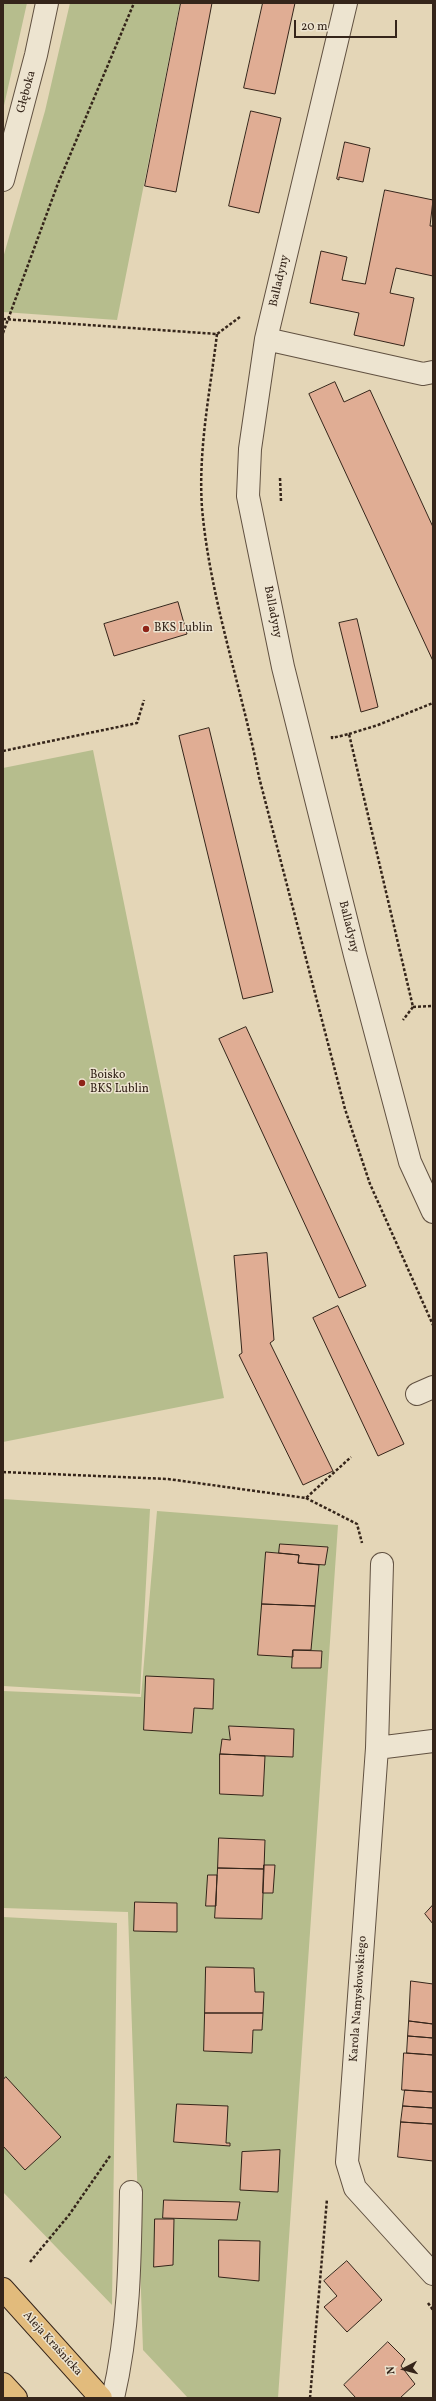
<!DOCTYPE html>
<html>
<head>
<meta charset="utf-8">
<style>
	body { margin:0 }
	#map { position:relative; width:436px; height:2401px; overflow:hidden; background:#e4d6b7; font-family:Vollkorn,serif }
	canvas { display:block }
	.frame { position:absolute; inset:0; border:4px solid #35251a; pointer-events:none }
	.north { position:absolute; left:384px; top:2349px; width:40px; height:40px; -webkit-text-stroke:3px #ede4d0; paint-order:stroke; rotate:264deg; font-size:11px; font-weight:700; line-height:16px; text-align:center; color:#35251a }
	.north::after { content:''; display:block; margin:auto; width:14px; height:18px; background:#35251a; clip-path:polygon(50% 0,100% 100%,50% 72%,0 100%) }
	.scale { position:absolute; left:294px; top:20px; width:103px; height:18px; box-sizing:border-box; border:2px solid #35251a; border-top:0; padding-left:5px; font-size:12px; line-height:14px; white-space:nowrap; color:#35251a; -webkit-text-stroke:3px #ede4d0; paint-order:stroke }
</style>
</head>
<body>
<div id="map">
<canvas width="436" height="2401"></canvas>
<div class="frame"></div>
<div class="north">N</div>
<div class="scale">20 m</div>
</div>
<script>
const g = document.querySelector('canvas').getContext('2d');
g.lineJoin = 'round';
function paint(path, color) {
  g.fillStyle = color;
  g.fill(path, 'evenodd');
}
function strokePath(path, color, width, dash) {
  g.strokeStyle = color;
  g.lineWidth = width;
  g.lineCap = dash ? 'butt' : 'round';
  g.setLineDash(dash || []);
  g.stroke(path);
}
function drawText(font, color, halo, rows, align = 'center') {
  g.font = font + ' Vollkorn,serif';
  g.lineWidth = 3;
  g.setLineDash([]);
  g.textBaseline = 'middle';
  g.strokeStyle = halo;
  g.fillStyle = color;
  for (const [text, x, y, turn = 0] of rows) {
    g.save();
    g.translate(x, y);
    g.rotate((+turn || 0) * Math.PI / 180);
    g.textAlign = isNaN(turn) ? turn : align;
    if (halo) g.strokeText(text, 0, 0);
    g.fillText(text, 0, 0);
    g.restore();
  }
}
paint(new Path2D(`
	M3,3h24l-24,107z
	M70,3h110l-63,317 -114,-8v-54l42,-147z
	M93,750l131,648 -221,44v-674z
	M3,1499l147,10 -10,185 -137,-8z
	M157,1511l181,14 -60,873h-90l-45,-48 -15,-438 -125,-4v-217l138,6z
	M3,1917l114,6 -5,382 -109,-113z`), '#b6bd8d');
const building = new Path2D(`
	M181,3h31l-36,189 -31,-6z
	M263,3h32l-20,91 -31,-6z
	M251,111l30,7 -22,95 -30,-7z
	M345,142l25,6 -7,34 -24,-5v3l-2,-1z
	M385,190l48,10 -3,26h3v50l-37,-8 -6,25 24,5 -10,48 -50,-11 5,-22 -49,-10 11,-52 26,6 -5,23 23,4z
	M335,382l9,20 26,-12 63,137v134l-124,-267z
	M178,602l9,32 -73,22 -10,-32z
	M357,619l21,88 -17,5 -22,-89z
	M209,728l64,264 -30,7 -64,-263z
	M246,1027l120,259 -27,12 -120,-259z
	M267,1253l7,87 -4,3 63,128 -30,14 -64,-130 3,-2 -8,-97z
	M338,1306l66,138 -26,12 -65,-138z
	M280,1544l48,3 -3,18 -27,-2 1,-8 -20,-2z
	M266,1552l33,3 -1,8 21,2 -4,41 -53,-2z
	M262,1604l53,2 -4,44h-18v7l-35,-2z
	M293,1650l29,1 -1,17h-29z
	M146,1676l68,3 -1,30 -19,-1 -2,25 -48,-3z
	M229,1726l65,3 -1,28 -73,-3 2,-15 8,1z
	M220,1754l45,2 -2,40 -43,-2z
	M219,1838l46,2 -1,29 -46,-1z
	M264,1865h11l-2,28h-10z
	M218,1868l46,1 -2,50 -47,-1z
	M208,1875h9l-1,31h-10z
	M135,1902l42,1v29l-43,-1z
	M433,1905v19l-8,-10z
	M206,1967l48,1 1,24h9l-1,21h-58z
	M411,1981l22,3v40l-24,-3z
	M205,2013h58l-1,17h-9l-1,23 -48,-2z
	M409,2021l24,3v14l-25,-2z
	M408,2036l25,2v17l-26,-2z
	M404,2053l29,2v37l-31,-2z
	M6,2077l55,60 -36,33 -22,-24v-66z
	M405,2090l28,2v16l-30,-2z
	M177,2104l51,2 -2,37h4v3l-56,-4z
	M403,2106l30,2v16l-32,-2z
	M401,2122l32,2v37l-35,-4z
	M280,2150l-2,42 -38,-2 2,-38z
	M164,2200l76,2 -3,18 -74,-2z
	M155,2219h19l-1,46 -19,2z
	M219,2240l41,1 -1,40 -40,-4z
	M347,2261l35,39 -35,32 -23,-25 13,-11 -13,-15z
	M388,2342l17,17 -4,7 14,18 -15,14h-44l-12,-13z`);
paint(building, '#e0ad94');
strokePath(building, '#35251a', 1);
const minor = new Path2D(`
	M346,3l-80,336 -16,110 -2,47 35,171 72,288 55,207 23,50
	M3,180l33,-125 11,-52
	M266,339l157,35 10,-2
	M417,1394l16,-7
	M382,1564l-5,184 -30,414 8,26 78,86
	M377,1748l56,-7
	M113,2398c16,-68 17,-136 18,-206`);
const major = new Path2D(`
	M3,2289l98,109
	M3,2384l13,14`);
strokePath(minor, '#615141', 24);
strokePath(major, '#35251a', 24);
strokePath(new Path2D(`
	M3,319l214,15 23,-17
	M3,333l54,-147 77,-183
	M217,334c-7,58 -19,116 -15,174 8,91 40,180 57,269l86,332 25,75 63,141
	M280,478l1,23
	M349,734l29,-9 55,-22
	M332,736v2l17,-4 64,273 -10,13
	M3,751l134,-28 7,-23
	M413,1007l20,-1
	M3,1472l165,7 138,19 45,-41
	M306,1498l51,26 5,19
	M30,2262l39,-47 41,-59
	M428,2303l5,7
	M310,2398l17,-199`), '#35251a', 2.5, [3, 2]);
strokePath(minor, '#ede4d0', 22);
strokePath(major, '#e2bb7c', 22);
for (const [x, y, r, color] of [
	[146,629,4,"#8f2418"],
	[82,1083,4,"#8f2418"]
]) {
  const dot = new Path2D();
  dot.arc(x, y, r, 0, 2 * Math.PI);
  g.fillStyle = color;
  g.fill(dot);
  strokePath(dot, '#ede4d0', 1.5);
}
drawText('12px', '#35251a', '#ede4d0', [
	["Głęboka",27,92,-75],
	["Balladyny",280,281,-77],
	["Balladyny",272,612,79],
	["Balladyny",348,927,76],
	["Karola Namysłowskiego",359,1999,-86],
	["Aleja Kraśnicka",52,2344,48]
]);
drawText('12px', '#35251a', '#ede4d0', [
	["BKS Lublin",154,629],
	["Boisko",90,1076],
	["BKS Lublin",90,1090]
], 'left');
</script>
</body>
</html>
